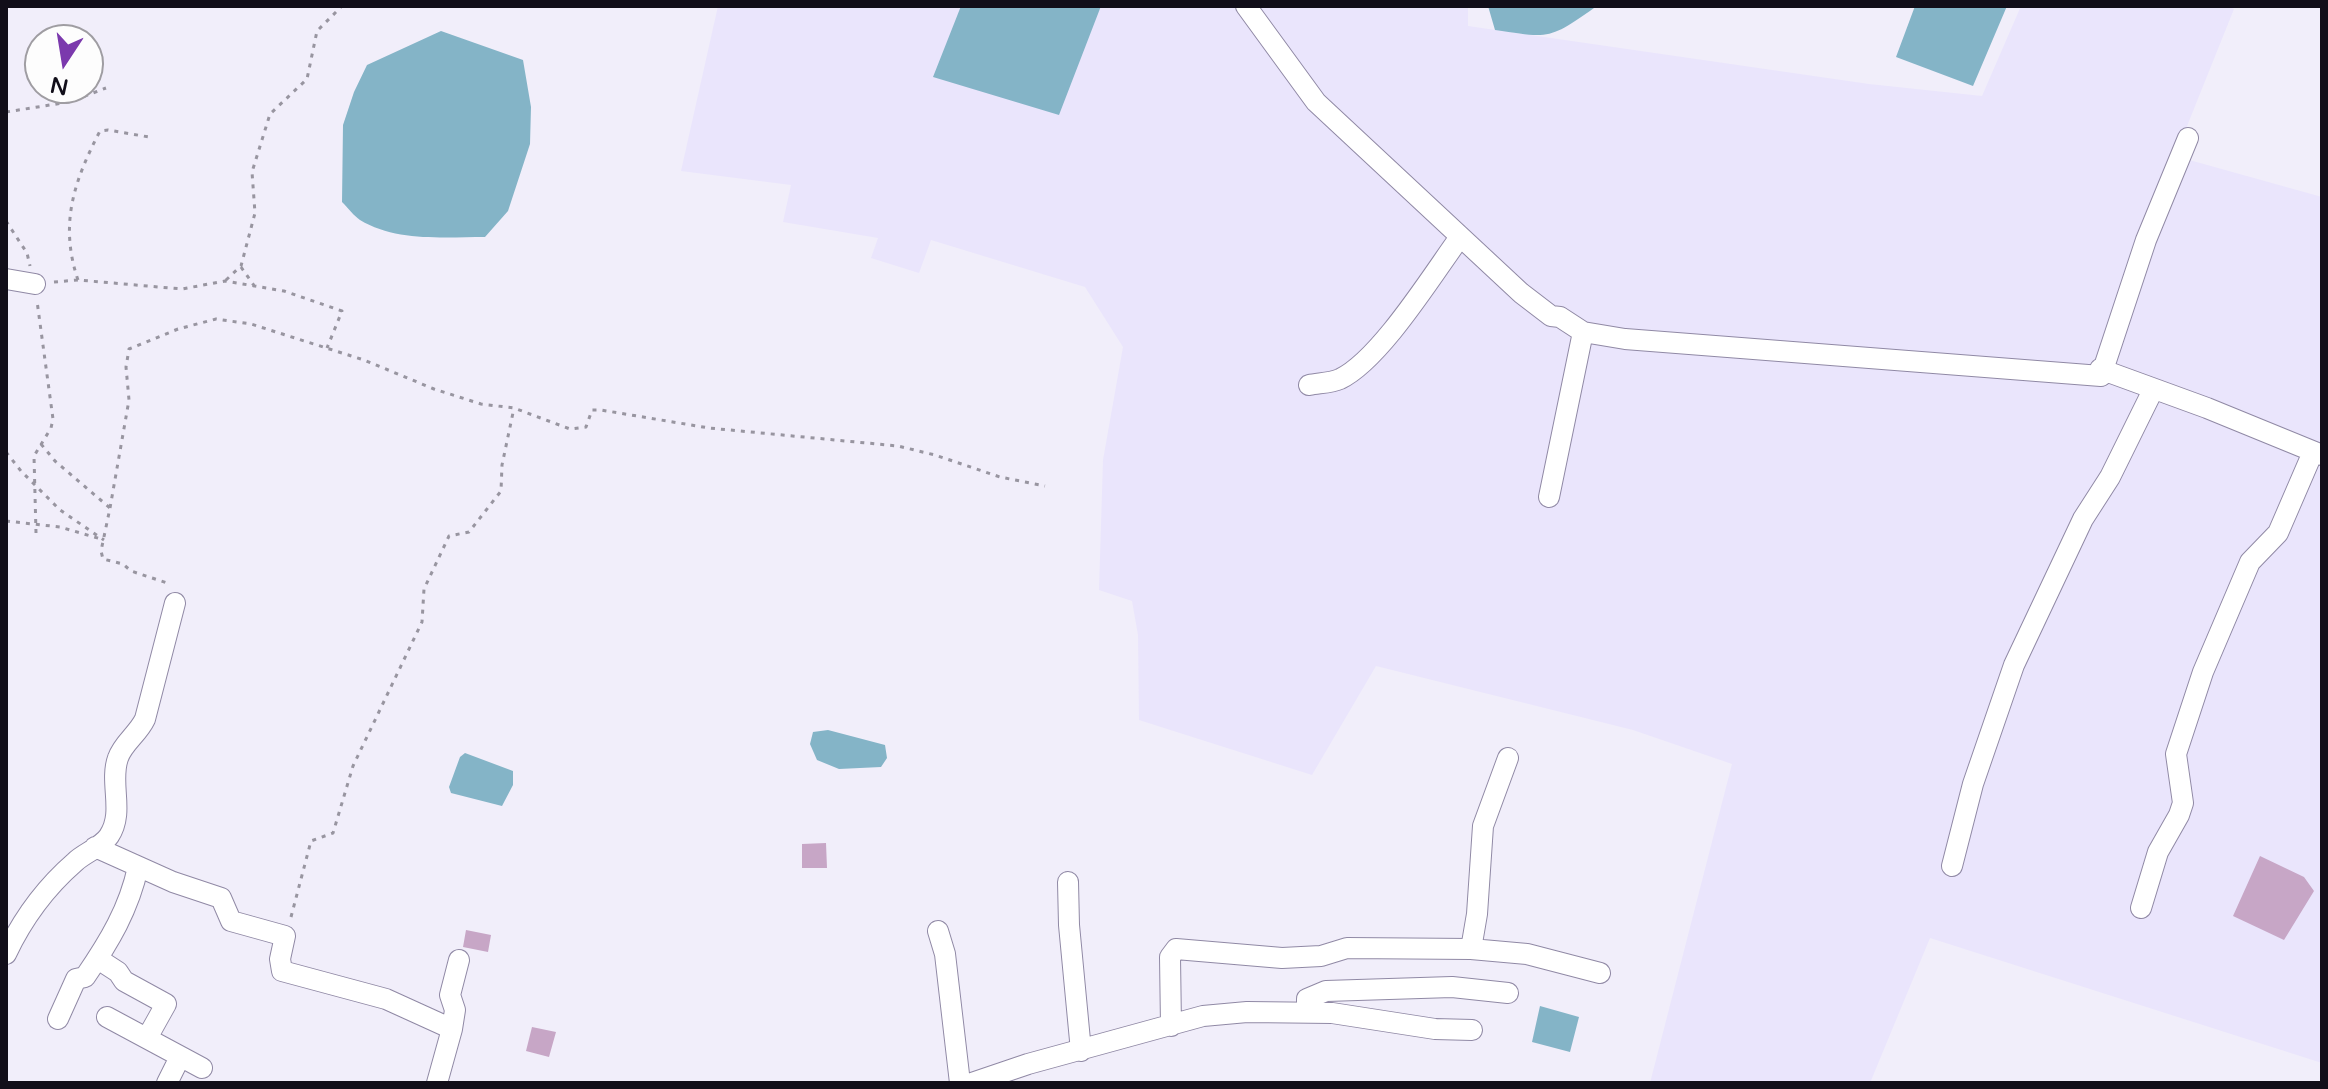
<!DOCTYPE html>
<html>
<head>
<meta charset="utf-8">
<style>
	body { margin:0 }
	#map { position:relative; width:2328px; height:1089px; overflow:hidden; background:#f1eefa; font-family:"Varela Round",sans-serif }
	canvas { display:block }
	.frame { position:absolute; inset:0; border:8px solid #110e19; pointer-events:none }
	.north { position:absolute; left:24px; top:24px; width:80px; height:80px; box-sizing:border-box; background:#fdfdfd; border:2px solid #9f9da2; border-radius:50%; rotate:192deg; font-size:22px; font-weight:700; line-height:32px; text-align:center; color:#110e19 }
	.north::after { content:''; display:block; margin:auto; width:28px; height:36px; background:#7b39ad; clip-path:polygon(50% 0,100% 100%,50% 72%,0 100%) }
</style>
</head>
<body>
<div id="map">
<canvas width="2328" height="1089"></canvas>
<div class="frame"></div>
<div class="north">N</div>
</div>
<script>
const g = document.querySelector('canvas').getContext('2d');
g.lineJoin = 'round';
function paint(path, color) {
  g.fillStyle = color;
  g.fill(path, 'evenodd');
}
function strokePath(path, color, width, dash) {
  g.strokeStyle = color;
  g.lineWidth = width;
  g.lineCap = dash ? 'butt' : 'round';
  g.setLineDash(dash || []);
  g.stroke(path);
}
paint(new Path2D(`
	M718,6h750v20l401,58 113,12 39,-90h207l6,3 -59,147 147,41v866l-392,-125 -60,145h-220l82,-319 -99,-34 -257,-64 -64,109 -173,-55 -1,-85 -6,-34 -33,-11 4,-130 20,-113 -38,-60 -154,-47 -12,33 -48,-15 7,-20 -95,-16 8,-37 -110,-14z`), '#eae5fc');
paint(new Path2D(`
	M961,6h140l-42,109 -126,-38z
	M1488,6h106v2c-45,32 -45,30 -99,22z
	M1915,6h92l-34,80 -77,-29z
	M441,31l82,29 8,47 -1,37 -22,67 -23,26c-40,0 -89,5 -125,-17 -6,-4 -12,-12 -18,-18l1,-77 11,-33 13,-27z
	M828,730l57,15 2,13 -6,9 -42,2 -22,-9 -7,-16 3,-12z
	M465,753l48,18v14l-11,21 -51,-13 -2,-6 11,-30z
	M1540,1006l39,11 -9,35 -38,-10z`), '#84b4c7');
paint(new Path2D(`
	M826,843l1,25h-25v-24z
	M2260,856l44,21 10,14 -30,49 -51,-24z
	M466,930l25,5 -3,17 -25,-5z
	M532,1027l24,5 -7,25 -23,-6z`), '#c7a6c6');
const minor = new Path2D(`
	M1246,6l70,96 205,191 30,23 9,1 23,15 42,7 476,37 -1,-7 107,39 115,47
	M6,279l29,5
	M2101,376l45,-136 42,-102
	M1309,385c10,-2 22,-2 31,-6 40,-19 93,-105 120,-142
	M1549,497l34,-165
	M95,847l78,35 48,16 10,23 54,15 -5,23 2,12 104,28 66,30
	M1952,866l21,-82 41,-119 69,-146 27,-42 43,-87
	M1068,882l1,43 12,126
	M2141,908l17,-56 21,-37 4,-12 -7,-49 27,-82 47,-110 28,-29 35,-81
	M938,931l7,23 15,129
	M1471,949l6,-35 6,-88 25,-68
	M6,954c17,-36 39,-66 69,-92 9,-9 27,-15 34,-26 16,-24 0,-53 9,-78 5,-15 20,-24 27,-39l30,-116
	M98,959l20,13 6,9 42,23 -19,34
	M1307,1012v-13l19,-8 126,-4 56,6
	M107,1017l95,51
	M58,1019l18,-40 9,-2c24,-35 44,-68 53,-110
	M1171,1026l-1,-69 6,-8 106,9 39,-2 26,-8 124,1 56,5 73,19
	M167,1083l13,-26
	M437,1083l15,-54 3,-19 -5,-15 9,-35
	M972,1083l56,-19 175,-48 44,-4 85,1 103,16 37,1`);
strokePath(minor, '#9089a5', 22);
strokePath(new Path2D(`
	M6,112l63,-10 37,-14
	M6,221l21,32 3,13
	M241,267l14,20
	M78,280c-19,-56 -4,-99 22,-149l8,-1 41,7
	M226,280l15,-14 14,-53 -3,-41 18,-58 37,-35 10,-48 25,-25
	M54,282l24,-2 104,9 43,-8 59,10 58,20 -15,37
	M41,444l14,17 55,47 -9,43 2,8 20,5 8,7 39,13
	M6,452l15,19 39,39 44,30
	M110,508l19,-108 -3,-33 3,-18 49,-20 38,-10 35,5 113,36 70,29 47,15 33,4 56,21 16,-2 6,-17h9l108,18 189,18 37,9 65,22 45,9
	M6,521l54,6 41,12
	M36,533l-2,-77 17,-28 2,-9 -16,-118
	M291,917l20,-76 22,-8 20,-67 69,-144 2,-33 25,-53 20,-4 32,-41 1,-26 12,-57`), '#9895a0', 3, [4, 6]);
strokePath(minor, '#fff', 20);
</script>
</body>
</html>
